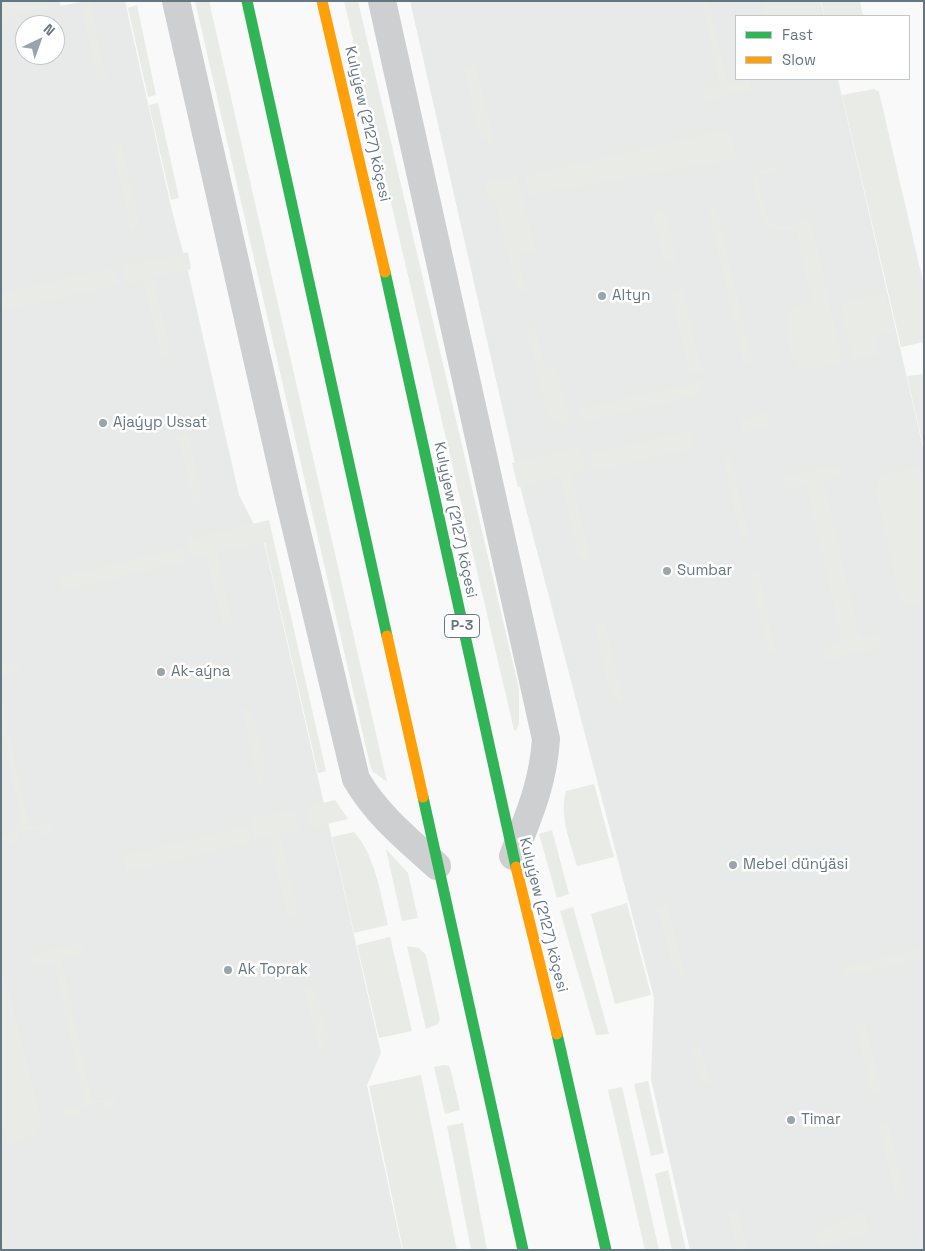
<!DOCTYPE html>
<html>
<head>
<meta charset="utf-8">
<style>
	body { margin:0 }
	#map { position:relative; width:925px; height:1251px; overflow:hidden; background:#f9f9f9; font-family:"Space Grotesk",sans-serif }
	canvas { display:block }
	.frame { position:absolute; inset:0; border:2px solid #657683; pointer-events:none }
	.legend { position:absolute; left:735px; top:15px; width:175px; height:65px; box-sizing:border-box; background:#fff; border:1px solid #c1c8cd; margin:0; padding:6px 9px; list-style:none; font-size:15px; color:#657683 }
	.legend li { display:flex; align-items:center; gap:10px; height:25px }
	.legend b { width:25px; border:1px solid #c1c8cd }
	.north { position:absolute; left:15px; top:15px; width:50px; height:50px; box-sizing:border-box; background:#fff; border:1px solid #c1c8cd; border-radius:50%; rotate:42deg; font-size:14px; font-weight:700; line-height:20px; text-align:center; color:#657683 }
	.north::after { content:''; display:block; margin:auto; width:18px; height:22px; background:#99a4ac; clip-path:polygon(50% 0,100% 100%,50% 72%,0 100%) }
</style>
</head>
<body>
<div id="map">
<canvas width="925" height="1251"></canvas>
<div class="frame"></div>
<ul class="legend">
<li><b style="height:6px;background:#30b455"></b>Fast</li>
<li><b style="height:6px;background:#ff9f0a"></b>Slow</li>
</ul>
<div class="north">N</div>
</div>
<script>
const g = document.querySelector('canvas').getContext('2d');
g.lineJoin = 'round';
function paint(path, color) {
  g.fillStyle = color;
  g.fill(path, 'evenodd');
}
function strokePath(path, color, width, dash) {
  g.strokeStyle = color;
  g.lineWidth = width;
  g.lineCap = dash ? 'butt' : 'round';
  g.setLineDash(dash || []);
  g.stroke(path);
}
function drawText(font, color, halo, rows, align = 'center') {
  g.font = font + ' "Space Grotesk",sans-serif';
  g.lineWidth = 5;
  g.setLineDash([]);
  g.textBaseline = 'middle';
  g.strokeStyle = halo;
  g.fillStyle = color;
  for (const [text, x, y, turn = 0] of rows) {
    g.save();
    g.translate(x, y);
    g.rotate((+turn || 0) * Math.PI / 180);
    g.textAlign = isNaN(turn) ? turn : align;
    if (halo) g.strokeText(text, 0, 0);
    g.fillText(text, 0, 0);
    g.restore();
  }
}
paint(new Path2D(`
	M1,1h58l2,5 24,-5h40l47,210 16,60 51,224 26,51 116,507 -14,32 35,165h-401zM25,25h30v30h-30z
	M410,1h410l4,15h-88v63h102l86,373v798h-234l-39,-171 3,-81 -133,-508z`), '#e8e9e9');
paint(new Path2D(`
	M10,1h45l1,6 -55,11v-15z
	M80,1h10l17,78 -10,2z
	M195,1h14l178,781 -15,-11 -2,-6z
	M344,1h14l161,688v35l-3,7 -2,-1z
	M701,1h8l19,83 21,-3 2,8 -3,2 -42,10 -7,-5 5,-7 16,-3z
	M761,1h57l3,15h-56z
	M821,1h39l3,15h-39z
	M137,5l19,90 -8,2 -20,-89z
	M476,65l19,80 -10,-4 -7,-9 -14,-64z
	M874,89l5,3 45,194v56l-23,5 -59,-252z
	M158,103l21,95 -8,2 -22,-95z
	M729,129l8,30 -208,36 -5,-19z
	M122,144l17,76 -1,7 -7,5 -19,-86z
	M779,167l1,4 -17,4 -5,7 10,38c10,12 29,2 43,-1l32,143c-11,2 -26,9 -38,7 -15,-2 -23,-43 -16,-54 5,-9 15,-10 23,-13l-17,-74c-8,1 -16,4 -24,1 -11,-4 -15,-38 -18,-50l5,-8z
	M517,175l19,75 -18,5 8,35 -9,3 -23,-94 -6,2 -4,-18z
	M717,208l35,151 -3,6 -6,-4 -35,-152z
	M665,210l12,51 -13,2 -12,-50z
	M188,252l3,17 -37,8 17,78 -10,2 -18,-77 -17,3 -4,-16z
	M115,268l4,17 -118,26v-18z
	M683,289l20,84 -13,2 -20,-84z
	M885,293l9,39 -20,4 5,18 -26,6 -13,-57z
	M535,326l10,42 11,-2 14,58 -15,-2 -9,-12 -20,-82z
	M924,374v75l-17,-73z
	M704,381l-2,10 -8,5 -112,26 -2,-13z
	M767,412l4,15 -28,6 -3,-14z
	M690,431l5,17 -101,23 -4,-17z
	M189,434l12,54 -7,18 -16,-70z
	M580,447l6,24 -15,4 19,82 -11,2 -19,-82 -42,10 -6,-24z
	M731,458l19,79 -9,2 -18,-79z
	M834,465l5,1 3,4 -1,6 -17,6 36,156 19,-2 3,4 -1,6 -4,3 -45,10 -5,-1 -4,-4 1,-6 18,-6 -36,-156 -19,2 -3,-4 1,-6 4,-2z
	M924,466v137l-14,3 -11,-7 -23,-106 4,-18z
	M269,520l57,251 -8,2 -53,-230 -48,10 16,71 -10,2 -17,-70 -15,3 -4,-20z
	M182,548l3,14 -123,29 -3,-14z
	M758,570l18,81 -8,1 -19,-80z
	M605,622l19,82 -14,-11 -16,-69z
	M13,662l6,4v5l-18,6v-12z
	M1,694l29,133 17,-4 7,5 -4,7 -8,1 -2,-8 -22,4 1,9 -11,3 -7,-5 1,-4 21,-7 -22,-97z
	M252,708l14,60 -7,18 -17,-76z
	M594,784l20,73 -37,9c-7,-25 -18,-50 -11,-75z
	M335,800l13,19 -38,9 -4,-21z
	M294,810l5,20 -19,5 19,81 -11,3 -19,-82 -14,3 -5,-21z
	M247,826l4,16 -124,30 -5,-16z
	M552,830l17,64 -12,4 -18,-64z
	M354,832c22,25 26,61 34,93l-34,8 -22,-96z
	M386,849l22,24 10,45 -16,3z
	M627,903l24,92 -36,9 -24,-90z
	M668,904l19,77 -15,-14 -15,-60z
	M573,907l36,127 -13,1 -36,-124z
	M390,937l22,94 -33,7 -22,-93z
	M78,944l7,5 -1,4 -22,7 30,141 23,-3 2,9 -12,4 -2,-9 -24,6 2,8 -12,3 -7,-5 1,-4 21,-7 -30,-141 -22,3 -2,-9 4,-2z
	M407,946l12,2 7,7 14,65 -2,4 -12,5z
	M924,948v10l-81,19 -2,-9z
	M1,977l7,6 1,5 32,132c-3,18 -18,21 -33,24l-4,-15h-3z
	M316,987l12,52 -2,8 -7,6 -15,-64z
	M866,1024l15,68 -10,2 -15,-68z
	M700,1043l10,39 -9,2 -10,-39z
	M443,1065l6,1 2,5 9,39 -15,4 -11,-47z
	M421,1075l36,175h-54l-34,-164z
	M648,1081l16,72 -13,3 -17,-72z
	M622,1087l37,163h-14l-37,-160z
	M888,1121l18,78 -10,2 -18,-78z
	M463,1123l24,127h-16l-24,-124z
	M668,1170l18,80h-14l-17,-76z
	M738,1210l10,40 -11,-1 -9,-36z
	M864,1212l6,22 -51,13 -4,-14z
	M1,1219l7,31h-7z`), '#e8ebe6');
strokePath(new Path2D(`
	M176,1l113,498 67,280c21,36 51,60 81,87
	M382,1l164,738c-3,45 -17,76 -33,117`), '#cecfd0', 28);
strokePath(new Path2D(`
	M247,1l140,635
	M385,272l131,595
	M423,797l100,453
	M557,1034l49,216`), '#30b455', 11);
strokePath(new Path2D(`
	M322,1l63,271
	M387,636l36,161
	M516,867l41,167`), '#ff9f0a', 11);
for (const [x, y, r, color] of [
	[602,296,5,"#99a4ac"],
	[103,423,5,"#99a4ac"],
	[667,571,5,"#99a4ac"],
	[161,672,5,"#99a4ac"],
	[733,865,5,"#99a4ac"],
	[228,970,5,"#99a4ac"],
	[791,1120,5,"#99a4ac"]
]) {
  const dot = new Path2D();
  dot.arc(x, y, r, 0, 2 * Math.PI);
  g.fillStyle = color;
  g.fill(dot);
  strokePath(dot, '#fff', 2);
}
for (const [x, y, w] of [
	[462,626,35]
]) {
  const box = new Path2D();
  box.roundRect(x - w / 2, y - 11.5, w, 23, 4);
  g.fillStyle = '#fff';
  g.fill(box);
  strokePath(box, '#657683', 1);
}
drawText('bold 14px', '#657683', null, [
	["P-3",462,626]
]);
drawText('15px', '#657683', '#fff', [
	["Kulyýew (2127) köçesi",367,124,77],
	["Kulyýew (2127) köçesi",455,520,78],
	["Kulyýew (2127) köçesi",543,915,76]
]);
drawText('15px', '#657683', '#fff', [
	["Altyn",612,296],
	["Ajaýyp Ussat",113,423],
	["Sumbar",677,571],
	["Ak-aýna",171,672],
	["Mebel dünýäsi",743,865],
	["Ak Toprak",238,970],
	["Timar",801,1120]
], 'left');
</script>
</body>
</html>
